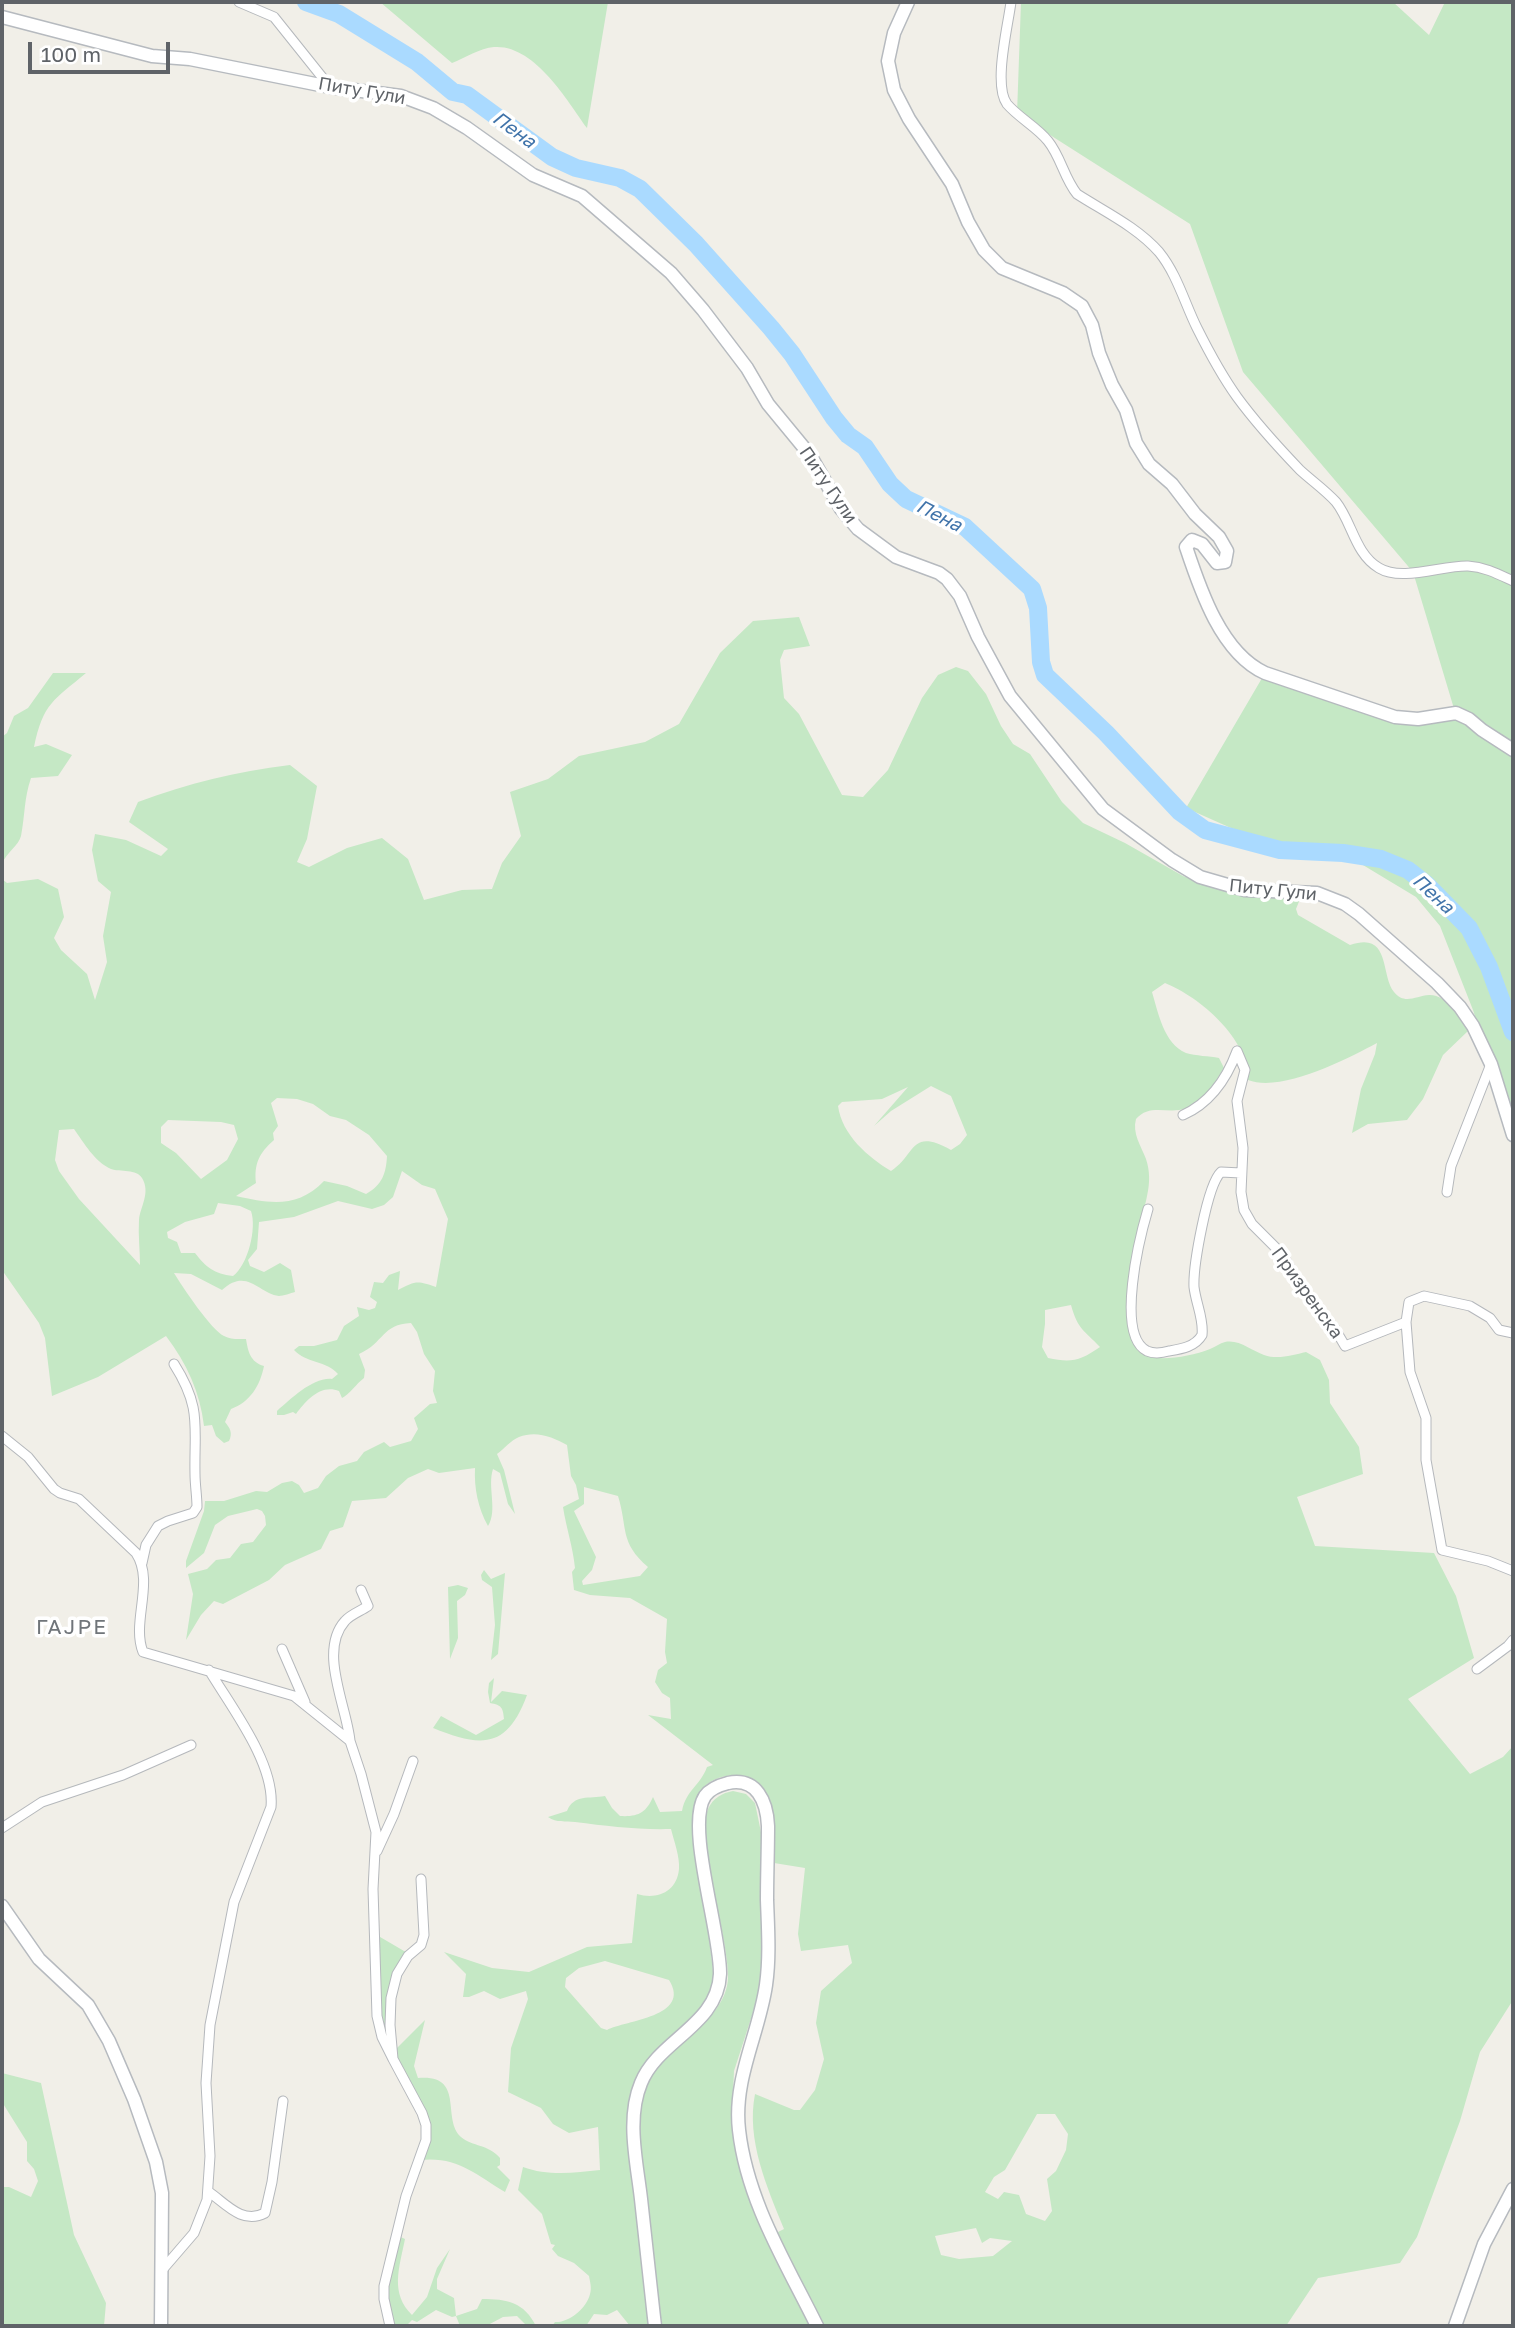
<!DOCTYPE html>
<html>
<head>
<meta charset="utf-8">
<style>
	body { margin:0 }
	#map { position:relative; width:1515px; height:2328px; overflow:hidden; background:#f1efe8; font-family:"Golos Text",sans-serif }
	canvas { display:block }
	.frame { position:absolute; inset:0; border:4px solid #5f6368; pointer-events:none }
	.scale { position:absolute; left:28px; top:42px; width:142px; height:32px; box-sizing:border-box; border:4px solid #5f6368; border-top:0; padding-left:9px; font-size:21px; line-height:24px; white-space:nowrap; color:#5f6368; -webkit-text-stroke:5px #fff; paint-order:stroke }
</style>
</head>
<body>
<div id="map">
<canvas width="1515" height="2328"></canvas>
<div class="frame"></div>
<div class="scale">100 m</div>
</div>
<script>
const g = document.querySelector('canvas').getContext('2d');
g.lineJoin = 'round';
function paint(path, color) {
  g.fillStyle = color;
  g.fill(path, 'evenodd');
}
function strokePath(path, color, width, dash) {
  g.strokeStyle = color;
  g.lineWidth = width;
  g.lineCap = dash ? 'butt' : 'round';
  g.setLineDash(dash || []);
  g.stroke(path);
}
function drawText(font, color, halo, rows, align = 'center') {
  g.font = font + ' "Golos Text",sans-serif';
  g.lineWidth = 7;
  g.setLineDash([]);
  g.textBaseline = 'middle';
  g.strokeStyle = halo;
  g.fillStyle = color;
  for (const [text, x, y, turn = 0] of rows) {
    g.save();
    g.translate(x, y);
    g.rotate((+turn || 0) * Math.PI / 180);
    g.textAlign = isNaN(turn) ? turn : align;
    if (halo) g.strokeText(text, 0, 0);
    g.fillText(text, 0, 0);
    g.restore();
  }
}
paint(new Path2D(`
	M380,2h228l-21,126c-20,-28 -53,-84 -93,-81 -14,1 -29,11 -42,16z
	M1021,2h372l36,33 16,-33h68v1019l-30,-82 -47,-56 -49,-28 -42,-8 -61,-2 -53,-17 -45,-20 79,-135 130,44 60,-5 -42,-140 -170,-200 -53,-148 -173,-110z
	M799,617l11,29 -26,4 -4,10 4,38 15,16 43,81 21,2 25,-27 34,-72 16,-23 18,-8 12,4 18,23 15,32 12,18 17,10 32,48 21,21 42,20 58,33 24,9 25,8 68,6 -4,10 2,6 52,30c41,-14 30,29 44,47 10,13 22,4 35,3 17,-1 33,23 39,36l-25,24 -20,44 -16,21 -39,4 -16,9 9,-44 14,-35 2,-11c-30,16 -95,50 -129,37 1,-41 -48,-83 -83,-97l-13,9c6,20 12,52 34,61 10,3 23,3 33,5l5,10c-10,16 -23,39 -45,42 -16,2 -31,-5 -43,9 -4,14 5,27 10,40 4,12 4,24 1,37 -2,12 -7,23 -10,35 -6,31 -27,124 21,127 16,1 37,-3 52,-9 5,-2 10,-6 15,-7 14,-3 27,9 39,13 14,5 29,0 42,-3l14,8 9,20 1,23 29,44 4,27 -66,23 18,49 119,7 22,43 18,62 -66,41 62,75 33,-17 10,-11v254l-33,52 -20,69 -43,116 -17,26 -82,15 -32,48h-464l-46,-93 8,-4c-17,-42 -38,-89 -29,-135l39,16h6l15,-20 9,-31 -8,-36 5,-32 31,-28 -4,-18 -47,6 -3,-17 7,-66 -31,-5c0,-23 3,-49 -8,-70 -13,-23 -51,-23 -65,-2 -8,11 -8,25 -9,37l13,77 9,74 -3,12 -10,18 -56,55 -13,24 -4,46 22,192h-20l-13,-16 -10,5 -13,-1 -8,12h-34l3,-4c14,1 32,-14 35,-28 2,-6 0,-12 -1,-18l-15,-13 -16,-7 -6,-7 3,-4 -4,-1 -9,-30 -24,-24 5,-23c24,9 51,6 77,3l-2,-43 -29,6 -16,-9 -12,-16 -33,-16 3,-44 17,-49 -2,-8 -26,8 -16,-8 -15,6h-6l3,-23 -22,-22 48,16 37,4 58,-25 45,-4 5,-49c20,6 40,-2 42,-25 1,-12 -5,-28 -8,-40 -33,1 -64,-3 -96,-7 -10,-1 -18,1 -27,-5l19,-6c7,-17 22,-12 38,-15l7,12 8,8c18,1 26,-3 33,-19l7,15 22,-1c4,-21 18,-25 25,-44l6,-2 -65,-50 23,4 -1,-21 -8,-5 -7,-11 3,-12 9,-7 -2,-11 2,-33 -37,-21 -40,-3 -16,-5 -2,-18 3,-4c-2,-21 -9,-41 -12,-61l16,-8 -3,-14 -5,-9 -4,-31c-14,-8 -31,-15 -48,-8 -8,3 -15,12 -22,17l7,16 11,44 -7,-10 -8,-31 -7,-4c-6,18 5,41 -5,57 -10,-18 -14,-38 -13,-58l-36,5 -11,-4 -20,9 -22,20 -34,3 -9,26 -13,4 -9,18 -36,16 -16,15 -46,24 -9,-3 -13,14 -15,25 7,-46 -5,-20 19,-5 9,-9 14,-2 11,-14 12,-2 13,-17 -1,-9 -3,-5 -5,-2 -29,7 -13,9 -11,28 -18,15v-7l18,-50 1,-10h19l32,-10 11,1 15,-9 10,-2 7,4 5,8 14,-5 8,-12 13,-10 18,-5 7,-9 20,-10 6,5 21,-6 7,-12 -4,-11 16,-14 7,-1 -4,-12 2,-20 -11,-17 -7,-22 -6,-9c-29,1 -27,20 -52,31l6,16 -1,8c-8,6 -14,16 -22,20l-3,-7c-19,-7 -33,10 -43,23l-3,-2 -9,3h-7v-4c14,-12 36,-34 55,-32l6,-5c-11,-13 -32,-11 -44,-24l5,-4h15l23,-6 7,-14 15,-10 -2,-9 12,3 6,-2 2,-6 -7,-5 4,-15 9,1 6,-8 11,-4 -2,19c17,-9 19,-10 38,-3l12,-68 -13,-30 -13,-4 -20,-14 -9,26 -9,8 -12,4 -34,-8 -44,16 -35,5 -2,27 -9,11 2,6 14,6 16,-9 11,7 4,22c-4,1 -12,4 -16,4 -20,-2 -32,-29 -57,-6l-31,-16 -17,-1c8,13 37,57 50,63 7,4 15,3 22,3 2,12 4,23 18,27 -4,20 -14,36 -33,43l-6,13c5,6 8,11 4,19l-5,2 -8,-7 -4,-11 -8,1c-4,-34 -17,-62 -38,-90l-68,41 -46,19 -7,-58 -6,-15 -37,-53v-391l5,4 31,-4 20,10 6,28 -10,21 7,12 26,24 8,26 12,-38 -4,-26 8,-44 -13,-11 -6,-31 3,-16 31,6 35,16 7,-7 -39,-27 9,-20c51,-19 97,-30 152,-37l27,21 -10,53 -10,23 12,5 38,-19 35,-10 26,21 16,41 38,-10 30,-1 10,-26 19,-27 -11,-44 38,-13 31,-23 66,-14 34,-18 41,-71 33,-32zM931,1086l20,10 16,39 -7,9 -9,6c-41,-23 -35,5 -60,21 -23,-14 -49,-36 -53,-65l4,-4 40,-3 26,-12 -34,39 17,-15zM277,1098l20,1 16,5 17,12 16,4 23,15 18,21c-1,18 -5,29 -21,38l-19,-8 -23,-5c-26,27 -53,23 -88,15l20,-13c-2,-19 3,-30 18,-43l-1,-7 5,-7 -7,-23zM168,1120l53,2 13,3 4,14 -11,21 -26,19 -25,-26 -15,-10v-16zM74,1129c10,14 21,33 37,40 9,3 26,0 31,9 9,15 -2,29 -3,42 -1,15 1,30 1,45l-61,-66 -20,-28 -4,-11 4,-30zM218,1203l22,3 11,5c6,17 -3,54 -18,65 -19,-2 -27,-9 -38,-23h-14l-4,-11 -9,-4 -1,-6 18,-10 29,-8zM1071,1305c7,25 13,25 29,42 -20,14 -29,16 -52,11l-6,-11 3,-23v-14zM584,1487l34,9c10,32 1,46 30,71l-8,9 -57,9 -1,-4 10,-11 4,-13 -22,-46 10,-7zM605,1961l64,19c23,37 -43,40 -62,50l-6,-2 -36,-41 1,-9 13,-10zM1037,2114h18l13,20 -2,16 -10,21 -9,8 5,32 -7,10 -19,-7 -7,-19 -15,-3 -6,7 -13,-7 9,-15 11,-7zM976,2228l6,15 8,-5 22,3 -19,15 -34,3 -18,-4 -6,-19z
	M53,673h33c-32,27 -43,30 -52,74l12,-3 26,11 -14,21 -27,2c-7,20 -6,38 -10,58 -2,9 -15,17 -19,28v-127l5,-4 7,-17 14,-8z
	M1343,853l38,6 27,11 34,28 27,30 20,39 24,65v103l-40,-125 -33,-84 -24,-29z
	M484,1570l7,9 14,-6 -7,81 -7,6 4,-35 -3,-38 -10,-7 -1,-5z
	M458,1585l10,3 -3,7 -8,6 1,37 -8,21 -2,-72z
	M494,1678l-3,24 11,-11 25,4c-20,55 -47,52 -94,33l8,-12 35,19 28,-16c-1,-11 -2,-14 -14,-16l-2,-11 1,-9z
	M733,1791l13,3 9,9 8,39v129l-5,26 -24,74 -2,46 35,121 43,88h-148c-5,-44 -11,-88 -16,-132 -4,-31 -13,-69 -4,-100 14,-47 85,-69 86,-117 1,-40 -33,-139 -20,-168 5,-11 14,-16 25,-18z
	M375,1934l29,17 8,1 -17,28 -2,72 32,-32 -11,46 4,12c48,-4 23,41 43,59 12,10 27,7 39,21v7l-3,2 13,13 -5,12c-30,-18 -48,-36 -85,-32l6,-30 -46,-100z
	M2,2073l39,10 33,152 32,68 -2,23h-102v-139h7l22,10 7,-16 -4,-12 -7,-8v-19l-25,-40z
	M396,2235l9,4c-6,30 -15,54 7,76l15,-18 10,-29 13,-19 -13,30v10l17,9 2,18 21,-7 5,-10c25,0 42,3 54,27h-9l-10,-10 -14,1 -17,9h-26l-4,-10 -4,1 -16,-7 -19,12 -5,-2 -6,6h-16l-5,-19z`), '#c5e8c5');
strokePath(new Path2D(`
	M306,2l33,12 78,48 36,30 14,3 85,62 24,11 44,10 20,11 56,55 75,84 21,26 42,64 14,17 17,12 25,37 16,15 59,28 67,62 6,19 3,54 4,13 61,58 74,79 25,18 75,20 63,3 38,6 27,11 18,14 43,44 20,39 24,65`), '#aadaff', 18);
const street = new Path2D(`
	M239,2l35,15 56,70
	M1011,2c-3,24 -18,83 -4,102 12,14 30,23 41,37 13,16 16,37 29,53 28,18 60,33 82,58 18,22 26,52 38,76 12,24 25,48 40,69 19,26 41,50 63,73 12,11 25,20 36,32 16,20 19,52 43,66 23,14 64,-3 89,-2 17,1 30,8 45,15
	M1237,1051l8,19 -8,31 6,47 -2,44 3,18 8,14 30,30 26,43 27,32 10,17 61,-24 3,-20 15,-6 46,10 20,12 9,12 14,3
	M1183,1115c27,-12 44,-37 54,-64
	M1447,1192l4,-26 40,-102
	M1148,1209c-8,27 -33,126 -1,142 7,3 15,2 22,0 12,-2 26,-4 33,-16 2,-16 -6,-31 -8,-48 -1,-20 13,-102 27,-115l20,1
	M1406,1322l4,50 16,46v42l16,90 46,11 25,10
	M2,1436l26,21 26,32 6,4 19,6 57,54c19,29 -5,69 7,99l151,44 56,45 11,33 15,58 -3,57 4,127 5,21 11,22
	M142,1563l4,-18 12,-19 10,-5 25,-8 4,-6c0,-11 -2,-22 -2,-33 -1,-48 7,-66 -21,-110
	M282,1649l23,53
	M1477,1669l31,-23 5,-6
	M350,1741c-3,-34 -32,-90 -5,-120 6,-7 16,-10 23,-15l-7,-16
	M2,1828l40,-26 81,-27 68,-30
	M377,1851l17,-37 19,-53
	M209,2192c16,11 33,33 56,21l7,-31 11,-81
	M163,2269l31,-36 13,-33 3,-44 -4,-73 4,-58 24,-123 37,-95c4,-44 -40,-100 -62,-137
	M390,2326l-6,-27v-13l22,-90 20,-56v-15l-4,-12 -29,-54 -3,-34 1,-27 6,-24 11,-18 13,-11 3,-10 -3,-56`);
const secondary = new Path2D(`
	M908,2l-14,31 -6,28 6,29 15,29 43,65 16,38 16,28 18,18 61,25 19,13 10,19 7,28 13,32 14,25 10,33 13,21 23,20 23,30 24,23 8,14 -2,11 -8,1 -15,-19 -10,-4 -6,7c14,42 35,106 79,126l130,44 23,2 38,-6 13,6 13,11 31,20
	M2,17l150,39 38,3 140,28 71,9 32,12 34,20 66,47 49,21 89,77 32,37 44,58 21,36 42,51 31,54 17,20 38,28 43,16 8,6 13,17 18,41 32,59 93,113 69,51 28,17 45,13 72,3 28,11 14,10 78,69 23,24 13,19 18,38 22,71
	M2,1906l37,53 49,46 21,36 25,58 22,63 6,31 -1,133
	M655,2326c-5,-42 -9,-84 -14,-127 -4,-36 -15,-80 0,-116 17,-43 77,-58 79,-109 1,-41 -35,-148 -15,-178 5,-7 15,-11 23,-13 29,-6 39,19 40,43 0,25 -1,49 -1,74 1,28 3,57 -1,85 -7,49 -33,94 -27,145 8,71 47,133 78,196
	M1455,2326l29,-82 29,-55`);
strokePath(street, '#b5b8bc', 11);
strokePath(secondary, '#b6babf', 15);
strokePath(street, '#fff', 9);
strokePath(secondary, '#fff', 12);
drawText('18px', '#5f6368', '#fff', [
	["Питу Гули",362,91,10],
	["Питу Гули",828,485,56],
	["Питу Гули",1273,890,6],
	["Призренска",1307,1293,54]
]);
drawText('italic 19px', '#4174aa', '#fff', [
	["Пена",514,130,36],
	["Пена",939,516,27],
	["Пена",1433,894,43]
]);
g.letterSpacing = '2px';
drawText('21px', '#70757a', '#fff', [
	["ГАЈРЕ",72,1627]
]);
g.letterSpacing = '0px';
</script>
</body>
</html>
